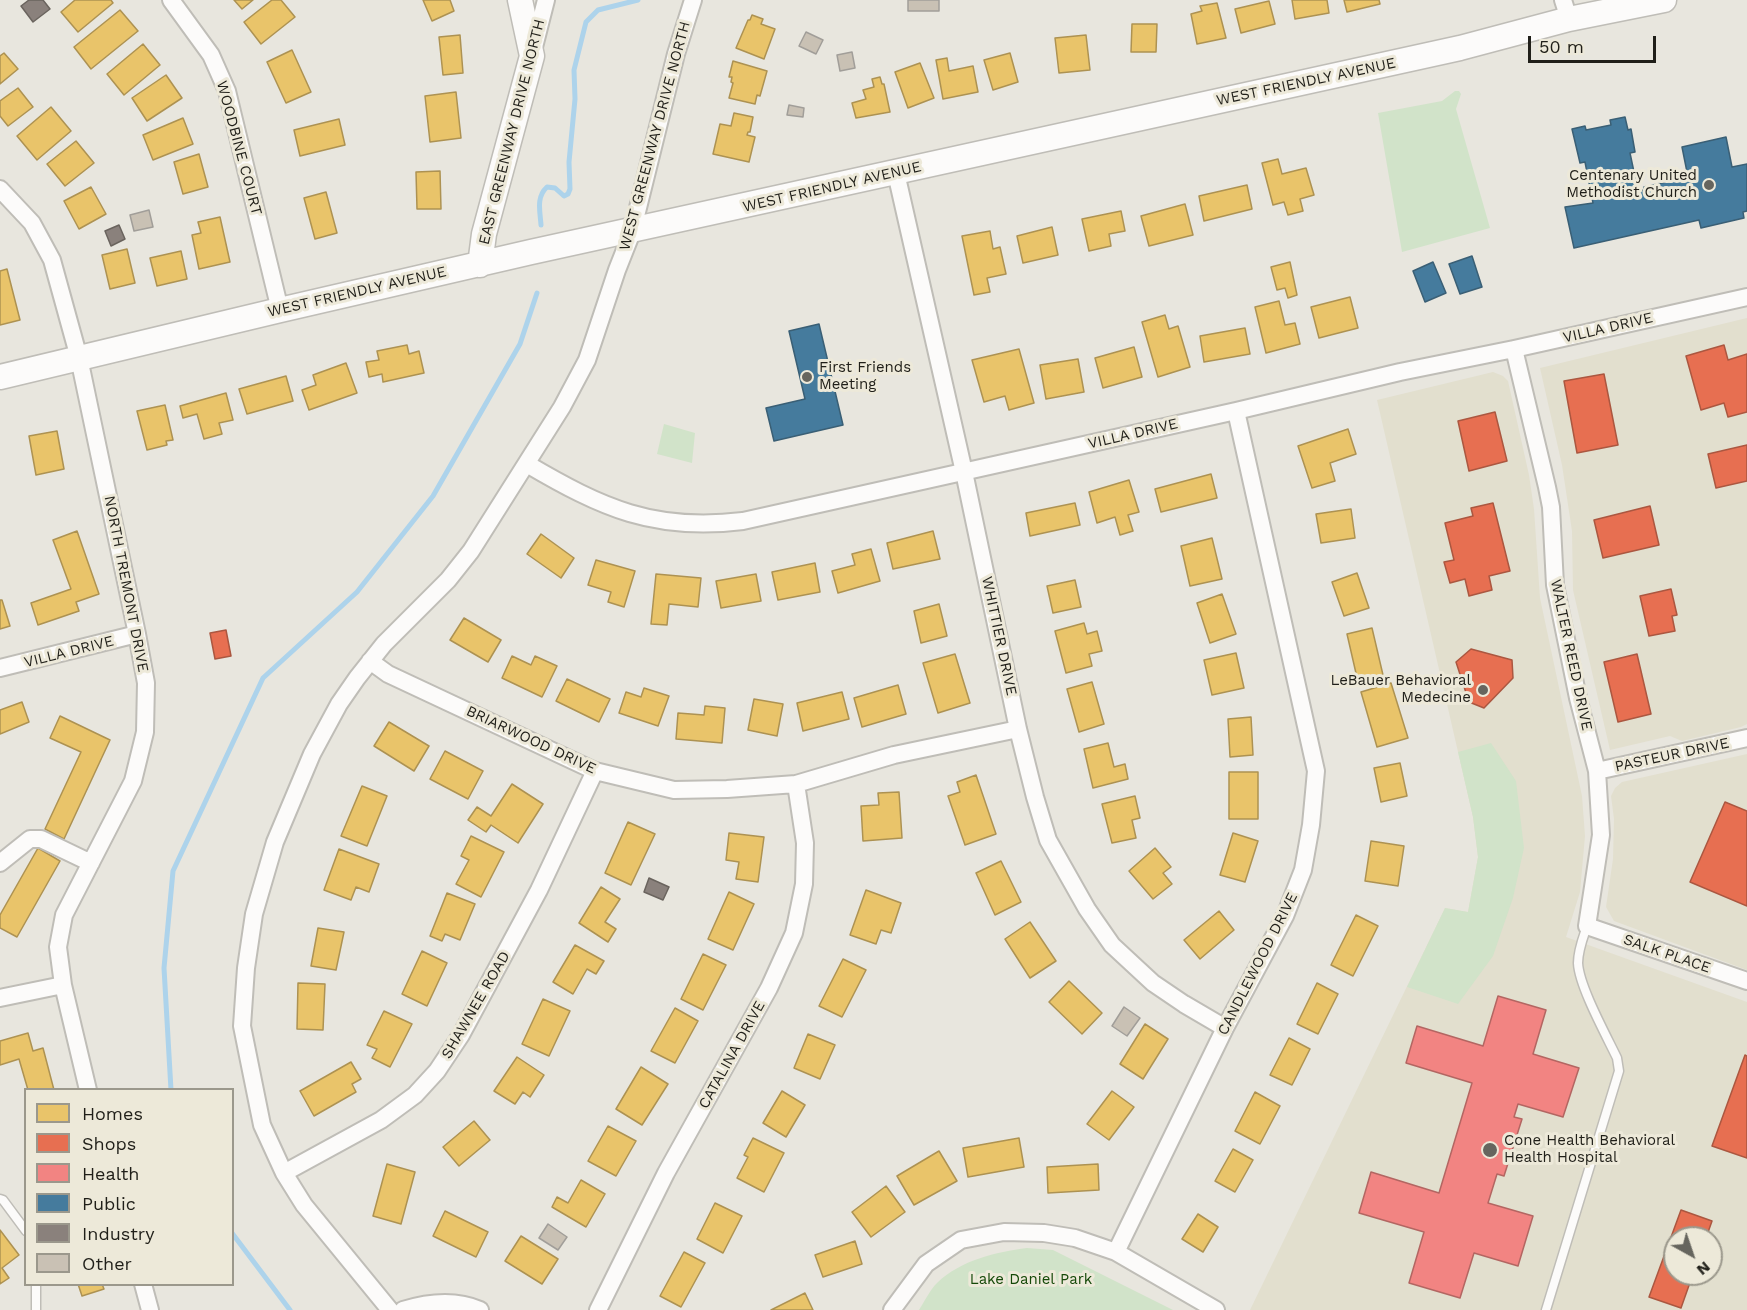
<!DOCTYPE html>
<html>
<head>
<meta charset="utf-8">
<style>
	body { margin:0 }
	#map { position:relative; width:1747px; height:1310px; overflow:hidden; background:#e8e6de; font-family:"Work Sans",sans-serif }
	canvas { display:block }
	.legend { position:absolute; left:24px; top:1088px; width:210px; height:198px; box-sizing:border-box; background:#ede9d9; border:2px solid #9b988c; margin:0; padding:8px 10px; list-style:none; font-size:18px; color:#201f19 }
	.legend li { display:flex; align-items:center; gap:12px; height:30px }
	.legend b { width:30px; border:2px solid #9b988c }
	.north { position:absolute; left:1663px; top:1226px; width:60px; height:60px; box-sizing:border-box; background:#ede9d9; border:2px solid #9b988c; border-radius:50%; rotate:140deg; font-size:16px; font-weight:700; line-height:24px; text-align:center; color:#201f19 }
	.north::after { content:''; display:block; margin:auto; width:21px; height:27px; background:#66655e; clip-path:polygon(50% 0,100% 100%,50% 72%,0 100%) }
	.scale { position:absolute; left:1528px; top:36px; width:128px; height:27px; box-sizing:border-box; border:3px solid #201f19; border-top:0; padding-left:8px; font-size:18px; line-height:21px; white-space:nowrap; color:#201f19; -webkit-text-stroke:4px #ede9d9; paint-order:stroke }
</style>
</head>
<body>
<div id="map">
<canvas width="1747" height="1310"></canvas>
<ul class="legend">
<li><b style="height:16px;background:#e9c46a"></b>Homes</li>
<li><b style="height:16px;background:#e76f51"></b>Shops</li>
<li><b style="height:16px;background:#f28482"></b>Health</li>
<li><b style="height:16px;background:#457b9d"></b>Public</li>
<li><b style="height:16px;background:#8a817c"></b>Industry</li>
<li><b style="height:16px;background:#c9c1b4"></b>Other</li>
</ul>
<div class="north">N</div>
<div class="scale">50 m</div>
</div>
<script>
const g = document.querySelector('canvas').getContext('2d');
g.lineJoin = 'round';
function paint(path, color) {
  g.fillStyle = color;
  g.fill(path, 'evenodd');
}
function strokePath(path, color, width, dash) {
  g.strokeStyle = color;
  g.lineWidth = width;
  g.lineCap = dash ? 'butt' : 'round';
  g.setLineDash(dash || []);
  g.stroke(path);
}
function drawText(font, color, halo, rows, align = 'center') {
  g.font = font + ' "Work Sans",sans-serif';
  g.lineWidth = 6;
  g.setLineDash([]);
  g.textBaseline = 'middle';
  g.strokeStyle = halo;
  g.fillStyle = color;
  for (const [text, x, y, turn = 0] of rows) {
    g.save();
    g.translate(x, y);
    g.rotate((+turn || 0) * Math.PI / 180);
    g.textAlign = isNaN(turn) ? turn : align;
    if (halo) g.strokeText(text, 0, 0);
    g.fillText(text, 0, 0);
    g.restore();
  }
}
paint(new Path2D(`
	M1747,318v406l-6,3 -59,14 -12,-5 -60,14 -37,-160 -1,-59 -10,-66 -22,-97z
	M1493,372l10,4 5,5 21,94 5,34 6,89 42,198 3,40 -5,56 -14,45 181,65v308h-497l195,-402 23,4 10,-55 -5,-40 -96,-417zM1675,1238h36v36h-36z
	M1747,754v216l-133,-49 -8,-14 7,-48 1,-40 -3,-23 4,-8 7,-6z`), '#e2dfce');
paint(new Path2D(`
	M1455,91h4l2,3 -5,15 34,119 -88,24 -24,-139 64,-12z
	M664,424l31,9 -3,30 -35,-9z
	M1491,743l25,38 8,67 -11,50 -20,58 -35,48 -51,-17 38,-79 23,4 10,-55 -5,-40 -15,-65z
	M1027,1248l26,2 120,60h-254c5,-8 11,-20 18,-27 24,-23 59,-31 90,-35z`), '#d1e3c9');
const homes = new Path2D(`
	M75,0h36l2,3 -35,29 -17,-20z
	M234,0h19l-11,9z
	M272,0h9l14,17 -34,27 -17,-22z
	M423,0h27l4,11 -22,10z
	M1292,0h35l2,13 -34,6z
	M1344,0h35l1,4 -33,8z
	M1269,1l6,23 -34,9 -6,-24z
	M1217,3l9,35 -29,6 -6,-30 11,-3 -2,-5z
	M120,10l18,21 -47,38 -17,-22z
	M752,15l11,4 -2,5 14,5 -11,30 -28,-11 12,-28h2z
	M1132,24h25l-1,28h-25z
	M460,35l3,38 -20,2 -4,-38z
	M1086,35l4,35 -31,3 -4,-35z
	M143,44l17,21 -36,30 -17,-21z
	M292,50l19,42 -25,11 -19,-41z
	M4,53l14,16 -18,15v-28z
	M1010,53l8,29 -25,8 -9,-30z
	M947,58l2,13 24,-5 5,26 -35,7 -7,-39z
	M733,61l34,10 -7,25 -3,-1 -2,9 -26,-6 4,-15 -2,-1 1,-5h-3z
	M920,63l14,35 -26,10 -13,-36z
	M166,75l16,23 -35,23 -15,-23z
	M880,77l2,7h2l6,28 -34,6 -4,-15 14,-4 -3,-9 11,-3 -2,-8z
	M18,88l15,19 -25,19 -8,-10v-15z
	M456,92l5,46 -31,4 -5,-46z
	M51,107l20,24 -34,29 -20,-24z
	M734,113l19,4 -3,15h-2l-1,3 8,2 -6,25 -36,-8 7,-30 11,2z
	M183,118l10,26 -40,16 -10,-25z
	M339,119l6,26 -45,11 -6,-26z
	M76,141l18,22 -29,23 -18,-22z
	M199,154l9,33 -25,7 -9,-32z
	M1278,159l4,15 24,-6 8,27 -14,4 3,12 -15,4 -4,-13 -11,3 -11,-42z
	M440,171l1,38h-24l-1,-37z
	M1247,185l5,24 -48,12 -5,-25z
	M91,187l15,27 -27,15 -15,-28z
	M326,192l11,41 -22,6 -11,-41z
	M1185,204l8,31 -44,11 -8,-30z
	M1121,211l4,20 -16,3 2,12 -22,5 -7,-32z
	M220,217l10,45 -31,7 -7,-34 9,-2 -3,-11z
	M1052,227l6,28 -35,8 -6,-27z
	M990,231l3,18 7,-2 6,27 -19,4 3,14 -16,3 -12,-59z
	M127,249l8,34 -25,6 -8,-34z
	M181,251l6,28 -30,7 -7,-28z
	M1290,262l7,33 -9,3 -3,-10 -8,2 -6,-23z
	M7,269l13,51 -20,5v-54z
	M1350,297l8,31 -39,10 -8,-31z
	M1279,301l6,24 10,-2 5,21 -34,9 -11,-46z
	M1165,315l4,14 9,-3 12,41 -32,10 -16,-55z
	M1245,328l5,26 -46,8 -4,-26z
	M407,345l2,9 10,-3 5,22 -41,9 -1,-8 -13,3 -3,-15 13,-2 -2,-9z
	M1134,347l8,30 -39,11 -8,-30z
	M1019,349l15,54 -25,7 -4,-14 -21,6 -12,-42z
	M1078,359l6,33 -38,7 -6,-34z
	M346,363l11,30 -48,17 -7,-20 14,-5 -3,-10z
	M286,376l7,25 -46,13 -8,-25z
	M226,393l7,27 -14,3 3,11 -18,5 -7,-25 -14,4 -3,-12z
	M165,405l8,35 -7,1 1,4 -20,5 -10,-39z
	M1348,429l8,25 -26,9 5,18 -23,7 -14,-42z
	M57,431l7,38 -28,6 -7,-39z
	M1211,474l6,24 -56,14 -6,-23z
	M1129,480l10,32 -11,3 5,16 -13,4 -5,-18 -18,6 -8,-31z
	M1075,503l5,22 -50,11 -4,-23z
	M1351,509l4,29 -34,5 -5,-29z
	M77,531l22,63 -23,8 3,9 -41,14 -7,-22 40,-14 -18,-49z
	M933,531l7,28 -47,10 -6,-26z
	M541,534l33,24 -13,20 -34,-24z
	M1212,538l10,41 -32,7 -9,-40z
	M871,549l9,32 -42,12 -6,-22 23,-6 -3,-11z
	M596,560l39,11 -11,36 -16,-5 3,-10 -23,-7z
	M815,563l5,29 -42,8 -6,-28z
	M1357,573l12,35 -25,8 -12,-34z
	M656,574l45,4 -3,29 -29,-3 -2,21 -16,-1z
	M756,574l5,27 -40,7 -5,-27z
	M1075,580l6,27 -28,6 -6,-27z
	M1222,594l14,40 -26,9 -13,-40z
	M0,600h2l8,26 -10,3z
	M939,604l8,32 -26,7 -7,-32z
	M464,618l37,22 -13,22 -38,-22z
	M1084,623l3,11 10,-3 5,20 -13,3 3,12 -26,7 -11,-42z
	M1372,628l11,47 -25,7 -11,-48z
	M1236,653l8,35 -32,7 -8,-35z
	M955,654l15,49 -32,10 -15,-50z
	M512,656l19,9 4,-9 22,10 -15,31 -40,-19z
	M567,679l43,20 -11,23 -43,-21z
	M1092,682l12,42 -25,8 -12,-43z
	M1391,683l17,55 -31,9 -16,-55z
	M898,685l8,29 -44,13 -8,-29z
	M644,688l25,8 -11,30 -39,-13 7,-21 15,5z
	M842,692l7,27 -46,12 -6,-28z
	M754,699l29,5 -6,32 -29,-6z
	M22,702l7,20 -29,12v-24z
	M705,706l20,2 -3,35 -46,-4 2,-26 26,2z
	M60,716l50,24 -46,99 -19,-10 36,-77 -31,-14z
	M1251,717l2,38 -23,2 -2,-38z
	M389,722l40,24 -15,25 -40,-25z
	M1108,743l6,24 11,-3 3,15 -35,9 -9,-39z
	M445,751l38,20 -15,28 -38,-20z
	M1400,763l7,33 -26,6 -7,-34z
	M1229,772h29v47h-29z
	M976,775l20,59 -31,11 -17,-49 12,-4 -3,-10z
	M512,784l31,20 -25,39 -27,-18 -5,7 -18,-12 9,-13 14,9z
	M362,786l25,10 -20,50 -26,-10z
	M899,792l3,46 -39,3 -2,-35 18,-1 -1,-12z
	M1135,796l5,22 -8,2 4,18 -24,5 -10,-39z
	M628,822l27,12 -24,51 -26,-12z
	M729,833l35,4 -6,45 -22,-3 3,-17 -13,-2z
	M1233,833l25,8 -13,41 -25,-7z
	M471,836l33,16 -23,45 -25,-13 13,-24 -8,-4z
	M1371,841l33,5 -6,40 -33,-5z
	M38,848l22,13 -43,76 -17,-9v-13z
	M1155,848l16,19 -8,6 9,11 -19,15 -24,-28z
	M339,849l40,15 -10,28 -13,-5 -5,13 -27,-10z
	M1001,861l20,41 -26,13 -19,-42z
	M601,887l19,12 -15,23 11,7 -8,13 -29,-19z
	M866,890l35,13 -10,30 -10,-3 -5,14 -26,-9z
	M729,892l25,12 -21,46 -25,-11z
	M447,893l28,11 -15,36 -15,-6 -3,7 -12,-5z
	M1219,911l15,19 -34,29 -16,-19z
	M1356,915l22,11 -25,50 -22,-11z
	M1030,922l26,39 -26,17 -25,-39z
	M318,928l26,4 -8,38 -25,-4z
	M575,945l29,16 -8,13 -9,-5 -14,25 -20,-12z
	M422,951l25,12 -20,43 -25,-12z
	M703,954l23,11 -23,45 -22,-11z
	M843,959l23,11 -24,47 -23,-11z
	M1069,981l33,32 -20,21 -33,-32z
	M298,983l27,1 -2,46 -26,-1z
	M1317,983l21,11 -20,40 -21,-10z
	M543,999l27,12 -21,45 -27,-12z
	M675,1008l23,13 -23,42 -24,-12z
	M384,1011l28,13 -22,43 -18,-9 5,-9 -10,-4z
	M1145,1024l23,15 -25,40 -23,-15z
	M28,1033l5,18 10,-3 11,42h-26l-9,-31 -19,6v-24z
	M808,1034l27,11 -15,34 -26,-11z
	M1289,1038l21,11 -18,36 -22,-10z
	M517,1057l27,18 -14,22 -7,-5 -8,12 -21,-13z
	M351,1062l10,17 -9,5 4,8 -42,24 -14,-25z
	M641,1067l27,17 -26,41 -26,-16z
	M782,1091l23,14 -19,32 -23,-14z
	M1112,1091l22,16 -25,33 -22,-16z
	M1255,1092l25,14 -20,38 -25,-13z
	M474,1121l16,19 -31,26 -16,-19z
	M608,1126l28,15 -20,35 -28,-15z
	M753,1138l31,15 -20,39 -27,-14 11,-21 -4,-2z
	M1019,1138l5,29 -56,10 -5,-29z
	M1233,1149l20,11 -18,32 -20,-11z
	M939,1151l18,30 -43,24 -17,-29z
	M387,1164l28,8 -14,52 -28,-8z
	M1098,1164l1,26 -51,3 -1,-26z
	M581,1180l24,14 -19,33 -34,-20 5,-10 11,6z
	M886,1186l19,26 -34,25 -19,-25z
	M715,1203l27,13 -19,37 -26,-14z
	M445,1211l43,21 -12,25 -43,-21z
	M1198,1214l20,13 -15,25 -21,-13z
	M0,1230l19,25 -17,13 7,10 -9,6z
	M521,1236l37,23 -16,25 -37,-23z
	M855,1241l7,23 -39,13 -8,-22z
	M684,1252l21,11 -24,44 -21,-11z
	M78,1284h24l2,5 -22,7z
	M805,1293l8,17h-42z`);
paint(homes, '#e9c46a');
strokePath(homes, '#ad9252', 1.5);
const shops = new Path2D(`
	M1724,345l4,15 19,-6v58l-19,5 -4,-14 -23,7 -15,-54z
	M1604,374l14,71 -41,8 -13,-72z
	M1495,412l12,49 -38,10 -11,-50z
	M1747,445v36l-31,7 -8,-34z
	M1493,503l17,68 -21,5 3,14 -23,6 -4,-17 -15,4 -6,-21 10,-2 -9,-37 28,-7 -2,-8z
	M1650,506l9,39 -56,13 -9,-38z
	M1671,589l6,26 -5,1 3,15 -26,5 -9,-40z
	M226,630l5,26 -16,3 -5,-26z
	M1471,649l41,11 1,18 -29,30 -15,-6 -13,-40z
	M1637,654l14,60 -33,8 -14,-60z
	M1725,802l22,9v95l-57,-24z
	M1745,1055l2,1v102l-35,-12z
	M1681,1210l31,11 -6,17h-31v36h18l-12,34 -32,-11z`);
paint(shops, '#e76f51');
strokePath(shops, '#ab5740', 1.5);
const health = new Path2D(`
	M1498,996l48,14 -13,44 46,14 -16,49 -45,-13 -4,13 8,2 -18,57 -7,-2 -9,29 45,13 -15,50 -44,-13 -14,45 -51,-15 15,-51 -65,-19 12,-41 68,21 33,-110 -66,-20 11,-37 66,20z`);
paint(health, '#f28482');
strokePath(health, '#b36662', 1.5);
const public = new Path2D(`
	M1625,117l3,13 3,-1 4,23 -5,1 8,38 6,-1v-3l44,-10 -6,-30 44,-10 6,30 15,-3v47l-4,1 1,6 -43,10 -2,-8 -125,28 -9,-41 28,-4 -8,-41 -5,1 -8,-34 13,-3 1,4 25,-5 -1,-5z
	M1472,256l10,31 -22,7 -11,-30z
	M1433,262l13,31 -21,9 -12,-31z
	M819,324l24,101 -69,16 -8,-33 39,-9 -16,-68z`);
paint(public, '#457b9d');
strokePath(public, '#3a5f75', 1.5);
const industry = new Path2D(`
	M29,0h14l7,9 -17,13 -12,-16z
	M119,225l6,14 -14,7 -6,-15z
	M649,878l20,9 -6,13 -19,-8z`);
paint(industry, '#8a817c');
strokePath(industry, '#6a645e', 1.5);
strokePath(new Path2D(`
	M541,225c-1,-14 -5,-28 6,-38l8,1 9,8 4,-2 2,-5 -1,-27 6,-63 -1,-29 12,-48 12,-12 40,-10
	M171,1090l-7,-122 9,-97 90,-193 94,-86 76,-96 87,-152 17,-51
	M232,1233l58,77`), '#add3eb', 5);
const building = new Path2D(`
	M908,0h31v11h-31z
	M806,32l17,8 -7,14 -17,-8z
	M852,52l3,16 -15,3 -3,-16z
	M789,105l15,3 -1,9 -16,-2z
	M149,210l4,17 -19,4 -4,-16z
	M1124,1007l16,11 -13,18 -15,-10z
	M548,1224l19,13 -9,13 -19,-12z`);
paint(building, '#c9c1b4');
strokePath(building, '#a19e99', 1.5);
const lane = new Path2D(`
	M0,1199l3,1 23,31
	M36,1310v-26
	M1546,1310l73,-239 -2,-13c-11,-23 -38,-72 -39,-95 0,-13 5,-25 9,-37`);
const street = new Path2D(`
	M171,0l40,55 16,36 53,219
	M1563,0l6,19
	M533,51l13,-51
	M896,173l68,299 54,257 17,68 13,43 39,69 25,36 41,38 31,21 41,24
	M0,189l32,34 20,37 27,98 58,276 9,49 -1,49 -12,49 -69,134 -6,32 5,38 25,105
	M1514,349l33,138 4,20 4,78 23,113 19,73 4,64 -14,91 160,55
	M527,464c75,44 127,68 216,57l493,-110 164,-39 114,-23 233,-52
	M370,661l18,13 32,15 175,82 79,19 53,-1 69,-5 98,-29 124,-26
	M0,668l137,-34
	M1597,771l150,-33
	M0,863l30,-24h11l50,24
	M0,998l63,-13
	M284,1173l97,-53 34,-25 22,-24 24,-36 78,-145 56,-119
	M1116,1252l109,-224 60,-112 18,-46 8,-45 5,-54 -80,-360
	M143,1284l7,26
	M390,1310l-86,-105 -20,-32 -22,-48 -20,-99 4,-58 8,-54 21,-72 37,-88 27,-50 18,-26 27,-34 64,-64 23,-29 91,-144 25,-47 30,-90 15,-38 44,-178 17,-54
	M403,1310c26,-8 52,-11 77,0
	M598,1310l68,-137 103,-185 25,-55 10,-49 1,-41 -9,-59
	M892,1310l34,-46 35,-24 43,-8 40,1 31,5 41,14 100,58`);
const secondary = new Path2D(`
	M480,265l4,-31 48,-178 -12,-56
	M0,377l280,-67 251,-58 929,-204 109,-29 95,-19`);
strokePath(lane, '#bfbdb7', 11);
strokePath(street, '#bfbdb7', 20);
strokePath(secondary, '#bfbdb7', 27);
strokePath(lane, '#fcfbfa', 8);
strokePath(street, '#fcfbfa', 16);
strokePath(secondary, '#fcfbfa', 24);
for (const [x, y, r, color] of [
	[1709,185,6,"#66655e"],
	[807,377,6,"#66655e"],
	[1483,690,6,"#66655e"],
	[1490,1150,8,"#66655e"]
]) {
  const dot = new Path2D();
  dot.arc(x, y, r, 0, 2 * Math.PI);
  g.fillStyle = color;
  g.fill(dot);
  strokePath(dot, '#ede9d9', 2);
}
drawText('15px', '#201f19', '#ede9d9', [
	["WEST FRIENDLY AVENUE",1306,82,-12],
	["EAST GREENWAY DRIVE NORTH",512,132,-76],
	["WEST GREENWAY DRIVE NORTH",655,136,-75],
	["WOODBINE COURT",239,148,75],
	["WEST FRIENDLY AVENUE",832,187,-13],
	["WEST FRIENDLY AVENUE",357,292,-13],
	["VILLA DRIVE",1608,328,-13],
	["VILLA DRIVE",1133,434,-13],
	["NORTH TREMONT DRIVE",126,584,79],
	["WHITTIER DRIVE",999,636,78],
	["VILLA DRIVE",69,652,-14],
	["WALTER REED DRIVE",1571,655,78],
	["BRIARWOOD DRIVE",531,740,25],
	["PASTEUR DRIVE",1672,755,-12],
	["SALK PLACE",1667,954,19],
	["CANDLEWOOD DRIVE",1258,964,-63],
	["SHAWNEE ROAD",476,1005,-60],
	["CATALINA DRIVE",732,1055,-61]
]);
drawText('15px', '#201f19', '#ede9d9', [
	["Centenary United",1697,176],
	["Methodist Church",1697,193],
	["First Friends",819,368,"left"],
	["Meeting",819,385,"left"],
	["LeBauer Behavioral",1471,681],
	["Medecine",1471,698],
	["Cone Health Behavioral",1504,1141,"left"],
	["Health Hospital",1504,1158,"left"]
], 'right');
drawText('15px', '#154908', '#ede9d9', [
	["Lake Daniel Park",1031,1280]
]);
</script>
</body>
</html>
